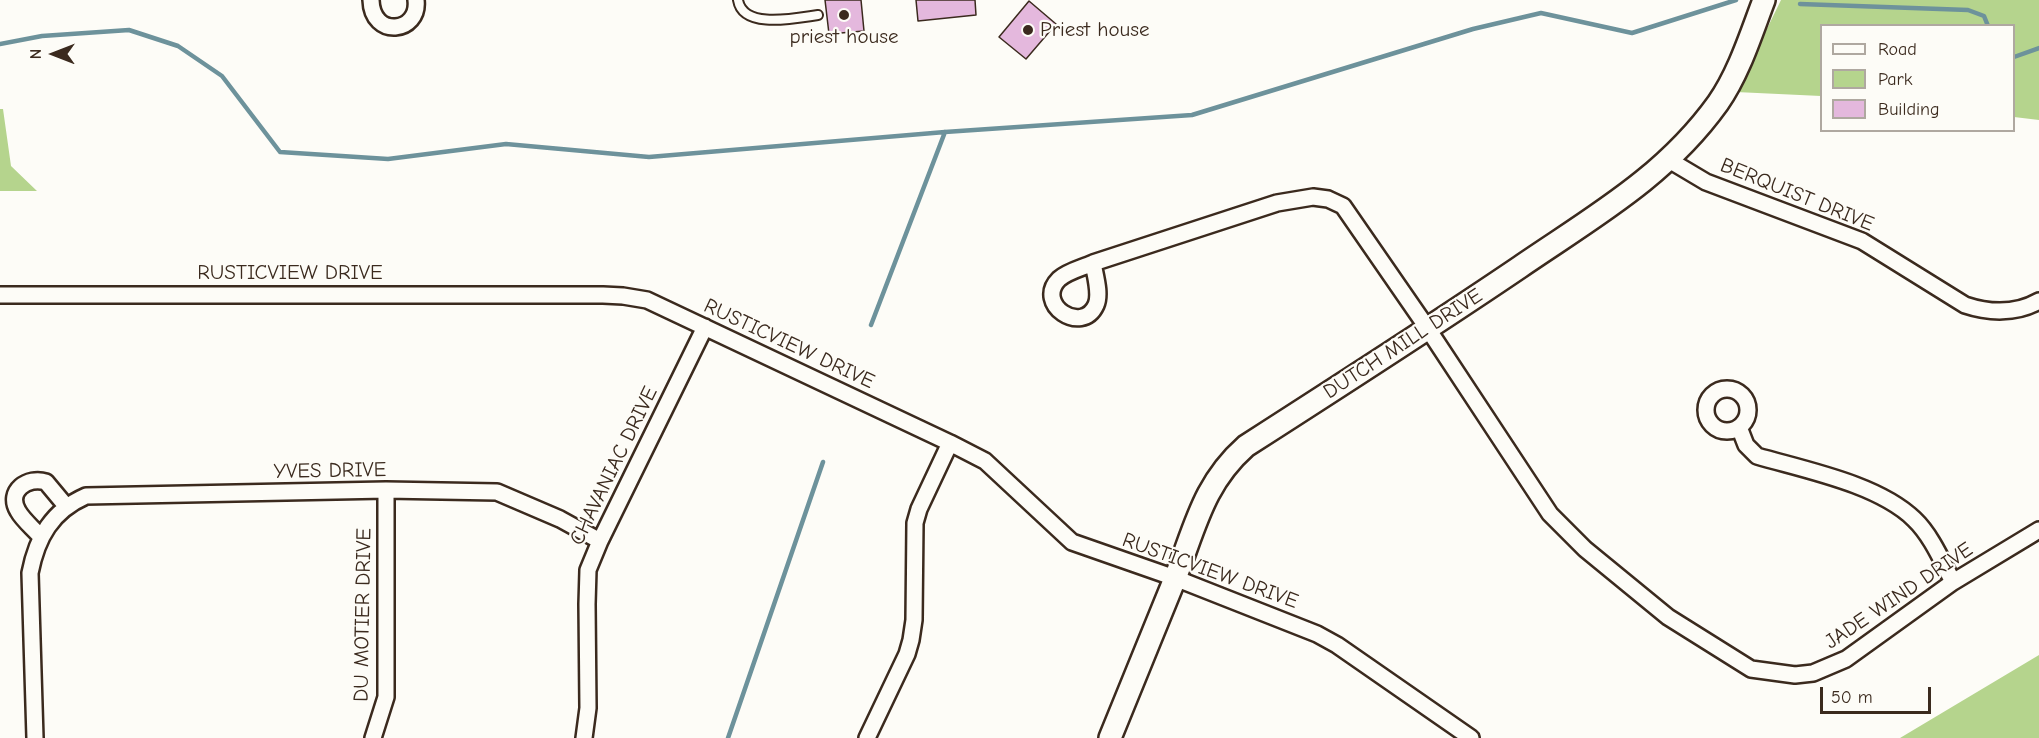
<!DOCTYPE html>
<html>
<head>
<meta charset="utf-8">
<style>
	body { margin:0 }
	#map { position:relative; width:2039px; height:738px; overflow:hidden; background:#fdfcf7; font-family:"Comic Neue",sans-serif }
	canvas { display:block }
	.legend { position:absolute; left:1820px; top:24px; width:195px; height:108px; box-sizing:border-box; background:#fdfcf7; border:2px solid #afa8a0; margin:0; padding:8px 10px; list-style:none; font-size:18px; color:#3b2a1e }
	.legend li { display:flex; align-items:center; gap:12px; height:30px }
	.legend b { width:30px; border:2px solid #afa8a0 }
	.north { position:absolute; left:24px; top:24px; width:60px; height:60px; -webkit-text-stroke:4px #fdfcf7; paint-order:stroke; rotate:270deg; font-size:16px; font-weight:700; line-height:24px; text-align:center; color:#3b2a1e }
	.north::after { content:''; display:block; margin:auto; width:21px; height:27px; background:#3b2a1e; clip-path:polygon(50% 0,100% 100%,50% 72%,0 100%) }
	.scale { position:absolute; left:1820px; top:687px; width:111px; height:27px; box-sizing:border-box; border:3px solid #3b2a1e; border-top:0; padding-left:8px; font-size:18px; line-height:21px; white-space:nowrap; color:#3b2a1e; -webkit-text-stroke:4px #fdfcf7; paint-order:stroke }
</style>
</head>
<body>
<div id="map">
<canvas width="2039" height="738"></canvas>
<ul class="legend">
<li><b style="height:8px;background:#fdfcf7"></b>Road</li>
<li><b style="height:16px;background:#b5d48d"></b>Park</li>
<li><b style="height:16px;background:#e4b8dd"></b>Building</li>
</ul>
<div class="north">N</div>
<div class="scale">50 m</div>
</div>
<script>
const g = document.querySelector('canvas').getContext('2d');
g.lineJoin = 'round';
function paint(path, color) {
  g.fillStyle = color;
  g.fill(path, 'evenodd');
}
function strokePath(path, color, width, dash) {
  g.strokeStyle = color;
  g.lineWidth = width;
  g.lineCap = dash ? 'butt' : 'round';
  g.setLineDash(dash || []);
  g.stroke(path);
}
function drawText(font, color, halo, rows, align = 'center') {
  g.font = font + ' "Comic Neue",sans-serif';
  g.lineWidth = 4.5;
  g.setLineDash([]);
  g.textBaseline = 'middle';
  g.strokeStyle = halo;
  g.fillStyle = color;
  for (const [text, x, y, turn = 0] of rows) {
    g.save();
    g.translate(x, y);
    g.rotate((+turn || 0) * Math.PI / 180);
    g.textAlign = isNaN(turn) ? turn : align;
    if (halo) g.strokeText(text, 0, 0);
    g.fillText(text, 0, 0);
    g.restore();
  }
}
paint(new Path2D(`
	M1781,0h258v120l-25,-3v-91h-192l-1,70 -85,-4z
	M0,109h3l8,57 26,25h-37z
	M2039,655v83h-139z`), '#b5d48d');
strokePath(new Path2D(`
	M1800,4l168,6 16,6 4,10
	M0,44l42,-8 87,-6 49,16 44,30 58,76 108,7 118,-15 143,13 296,-25 247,-17 281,-86 68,-16 91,20 104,-33
	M2014,57l25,-9
	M871,325l74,-193
	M728,738l95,-276`), '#6d929b', 4.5);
const building = new Path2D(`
	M825,0h36l3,31 -35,3z
	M916,0h59l1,15 -58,6z
	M1029,1l27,23 -30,35 -27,-22z`);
paint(building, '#e4b8dd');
strokePath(building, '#3b2a1e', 1.5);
const lane = new Path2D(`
	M738,0c5,30 58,18 80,15`);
const street = new Path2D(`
	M371,0c1,39 49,33 45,0
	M1669,160l37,22 156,59 103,64c24,8 51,9 74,-4
	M1093,263l184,-60 36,-6 15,2 15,7 85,123 122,185 35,35 83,68 83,52 44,6 18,-2 33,-14 107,-77 86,-52
	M1093,263c2,12 8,31 3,42 -14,31 -62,-1 -37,-26 9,-8 23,-11 34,-16z
	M0,295h603l20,1 24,4 303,143 35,18 87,81 103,36 142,56 20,11 134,93
	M1706 410a21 21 0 1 1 42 0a21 21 0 1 1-42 0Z
	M1739,427l7,18 11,11c48,14 121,28 157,63 17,16 28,42 39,63
	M40,536c-7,-8 -17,-16 -22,-25 -12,-20 10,-35 28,-29l20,24
	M35,738l-5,-165c7,-36 22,-62 56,-77l300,-6 111,2 63,27 40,22
	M373,738l13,-41v-207
	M584,738l4,-30 -1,-104 1,-34 12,-29 105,-214
	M867,738l40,-84 4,-14 3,-20 1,-97 4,-14 31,-66`);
const secondary = new Path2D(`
	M1110,738c21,-52 43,-105 64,-157 21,-52 28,-96 72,-135 92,-59 184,-118 274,-179 73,-50 145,-90 198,-164 21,-30 33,-69 46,-103`);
strokePath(lane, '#3b2a1e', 12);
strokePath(street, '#3b2a1e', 20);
strokePath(secondary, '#3b2a1e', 26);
strokePath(lane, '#fdfcf7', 8);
strokePath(street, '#fdfcf7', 15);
strokePath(secondary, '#fdfcf7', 21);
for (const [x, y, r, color] of [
	[844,15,6,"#3b2a1e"],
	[1028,30,6,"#3b2a1e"]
]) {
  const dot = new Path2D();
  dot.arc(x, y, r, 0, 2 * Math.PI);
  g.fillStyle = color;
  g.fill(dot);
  strokePath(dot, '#fdfcf7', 2);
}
drawText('21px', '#3b2a1e', '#fdfcf7', [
	["Priest house",1040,30],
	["priest house",844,37,"center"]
], 'left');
drawText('21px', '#3b2a1e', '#fdfcf7', [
	["BERQUIST DRIVE",1797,195,22],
	["RUSTICVIEW DRIVE",290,273],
	["RUSTICVIEW DRIVE",789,344,25],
	["DUTCH MILL DRIVE",1403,344,-33],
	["CHAVANIAC DRIVE",614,466,-64],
	["YVES DRIVE",330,471,-1],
	["RUSTICVIEW DRIVE",1210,571,20],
	["JADE WIND DRIVE",1899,596,-34],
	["DU MOTIER DRIVE",363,615,-89]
]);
</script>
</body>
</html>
